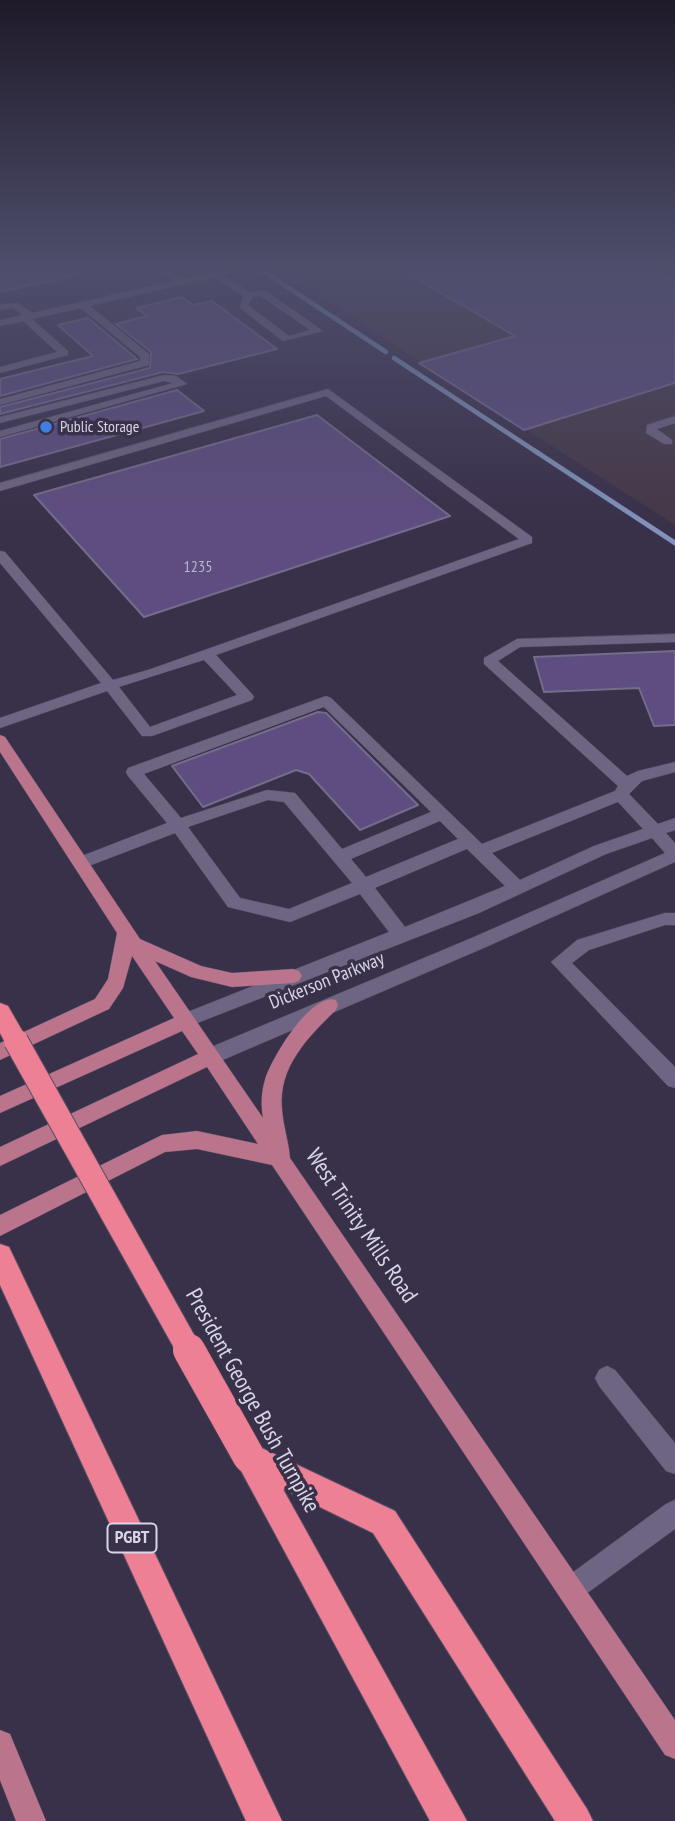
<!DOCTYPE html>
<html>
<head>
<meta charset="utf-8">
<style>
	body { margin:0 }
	canvas { display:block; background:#39304a }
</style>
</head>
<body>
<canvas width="675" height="1821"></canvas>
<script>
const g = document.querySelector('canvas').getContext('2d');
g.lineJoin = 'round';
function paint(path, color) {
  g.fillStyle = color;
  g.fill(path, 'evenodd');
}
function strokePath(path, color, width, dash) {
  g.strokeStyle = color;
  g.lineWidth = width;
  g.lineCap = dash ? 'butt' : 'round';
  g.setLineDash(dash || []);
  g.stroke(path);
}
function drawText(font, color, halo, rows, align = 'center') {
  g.font = font + ' "PT Sans Narrow",sans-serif';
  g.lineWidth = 7;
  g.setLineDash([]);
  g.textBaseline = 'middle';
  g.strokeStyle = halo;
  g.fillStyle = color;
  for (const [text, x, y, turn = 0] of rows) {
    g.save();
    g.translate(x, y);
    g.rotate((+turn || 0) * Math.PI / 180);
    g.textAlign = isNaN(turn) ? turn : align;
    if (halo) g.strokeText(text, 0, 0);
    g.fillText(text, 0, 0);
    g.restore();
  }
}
paint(new Path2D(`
	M275,268h400v257z`), '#453847');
strokePath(new Path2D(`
	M263,271l123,81
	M394,358l144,95`), '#8191b9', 4.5);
strokePath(new Path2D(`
	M535,451l140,92`), '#8191b9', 5);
const building = new Path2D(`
	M0,268h72l1,8 -73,16z
	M398,268h250l27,13v102l-151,47 -105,-67 96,-27z
	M182,297l11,8 19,-4 65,48 -99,25 -15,-2 -163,42v-7l150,-39 1,-16 -35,-28 31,-8 -11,-8z
	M88,318l49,41 -137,37v-17l93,-23 -35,-31z
	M177,390l27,21 -204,56v-28z
	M317,415l133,101 -306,101 -110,-122z
	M675,651v74l-21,1 -15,-38 -95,4 -10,-35z
	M318,712l8,1 92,92 -58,25 -51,-56 -13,-4 -93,37 -31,-41z`);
paint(building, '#5e4d80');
strokePath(building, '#756c8a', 2);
const minor = new Path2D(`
	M157,268h9l16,11 50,-11h15l-24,7 27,17 16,-1 57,40 -40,10 -43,-33 3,-12 -29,-19 -124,29 59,48v11l-149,40v-6l140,-38v-4l-59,-49 -49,11 36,32v4l-68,18v-6l57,-15 -34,-31 -23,5v-6l22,-5 -9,-7 -13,2v-6l18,-1 14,10 141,-32zM261,296l49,34 -21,6 -41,-31 4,-8z
	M164,375l12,1 11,8 -187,53v-6l173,-48 -9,-2 -164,42v-6z
	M328,389l204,148v6l-316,112 36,39 2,3 -2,3 -100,36h-10l-35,-45 -107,37v-10l101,-35 -101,-120v-12l5,1 108,128 35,-10 371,-131 -193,-143 -326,95v-8zM204,660l33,35 -87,32 -31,-40z
	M675,416v7l-18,6 15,11v4h-8l-18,-11 1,-8z
	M675,634v8l-155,5 -22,14 129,115 11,-5 37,-9v10l-33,9 -13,13 29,30 17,-6v12l-9,3 9,10v19l-189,85 -268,115 -7,2 -7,-2 -3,-6 3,-6 270,-113 191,-84 -13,-15 -46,16 -127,59 -292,114 -7,-2 -2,-5 2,-5 209,-83 -29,-38 -70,28 -62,-15 -53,-74 -89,34 -6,2 -8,-6 2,-4 93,-36 -39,-47 -2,-4 2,-4 198,-72 5,2 151,146 133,-53 3,-5 -134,-122v-6l33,-19zM324,707l107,105 -89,37 -47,-56 -28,-3 -86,28 -37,-44zM268,800l16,2 68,81 -63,26 -49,-11 -52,-71zM618,802l25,27 -49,17 -74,34 -28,-27zM440,821l18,18 -92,38 -15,-18zM467,849l38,37 -100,41 -30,-39z
	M665,913h10v12h-10l-76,25 -17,13 103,104v21l-7,-2 -117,-124 26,-22z
	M607,1366l8,4 60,73v31l-9,-3 -67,-85 -4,-8 4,-8z
	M675,1500v29l-96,70 -9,4 -9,-4 -4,-9 4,-9 105,-77z`);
const major = new Path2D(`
	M0,735l5,2 135,202 61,27 31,7 61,-4 6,2 3,5 -3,5 -6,2 -61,4 -41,-10 -36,-16 108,157c-2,-13 -2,-25 2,-38 6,-21 46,-88 71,-80l2,5 -2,5c-28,27 -58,57 -54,99 1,17 7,33 8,49l385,562v39l-10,-4 -393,-590 -75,-16 -32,3 -165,84v-21l162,-80 35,-4 61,13 -51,-77 -207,99v-19l198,-93 -16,-23 -182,82v-17l174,-78 -42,-62 -9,32 -14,21 -109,51v-17l95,-44 13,-20 9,-46 -117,-181z
	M0,1730l10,4 36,87h-30l-16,-41z`);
const highway = new Path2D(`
	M0,1003l8,3 20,35 -4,7 -8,2 -8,-2 -8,-15z
	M0,1244l9,3 273,574h-36l-246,-536z
	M249,1442l146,69 192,298 6,12h-38l-182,-288 -90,-44 184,332h-37l-191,-354 -5,-10 5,-10z`);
strokePath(minor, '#544d63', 1);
strokePath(major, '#544d63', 1);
strokePath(highway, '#544d63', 2);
paint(minor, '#6e6582');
paint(major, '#ba758d');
paint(highway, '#ed8095');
const highwayBridgeFar1 = new Path2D(`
	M16,1041l174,311`);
const highwayBridge = new Path2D(`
	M189,1350l60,107`);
strokePath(highwayBridgeFar1, '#544d63', 26, []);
strokePath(highwayBridge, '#544d63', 33, []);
strokePath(highwayBridgeFar1, '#ed8095', 24);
strokePath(highwayBridge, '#ed8095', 32);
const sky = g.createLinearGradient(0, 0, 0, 523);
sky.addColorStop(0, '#1f1a29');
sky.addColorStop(0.51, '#4e4e6b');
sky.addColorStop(1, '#4e4e6b00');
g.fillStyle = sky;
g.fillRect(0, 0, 675, 523);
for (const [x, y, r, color] of [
	[46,427,7,"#3f7fe0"]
]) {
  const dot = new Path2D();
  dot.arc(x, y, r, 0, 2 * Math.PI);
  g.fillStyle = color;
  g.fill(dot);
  strokePath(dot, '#39304a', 2.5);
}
drawText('16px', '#dad6e6', '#39304a', [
	["Public Storage",60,427]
], 'left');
drawText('16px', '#bbb4cc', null, [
	["1235",198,567]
]);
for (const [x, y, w] of [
	[132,1538,49]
]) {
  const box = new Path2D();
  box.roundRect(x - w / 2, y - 14.5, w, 29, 5);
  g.fillStyle = '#39304a';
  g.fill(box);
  strokePath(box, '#dad6e6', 2);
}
drawText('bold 18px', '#dad6e6', null, [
	["PGBT",132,1538]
]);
drawText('19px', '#dad6e6', '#39304a', [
	["Dickerson Parkway",327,981,-22]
]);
drawText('23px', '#dad6e6', '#39304a', [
	["West Trinity Mills Road",361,1226,56],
	["President George Bush Turnpike",252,1401,61]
]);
</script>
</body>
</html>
